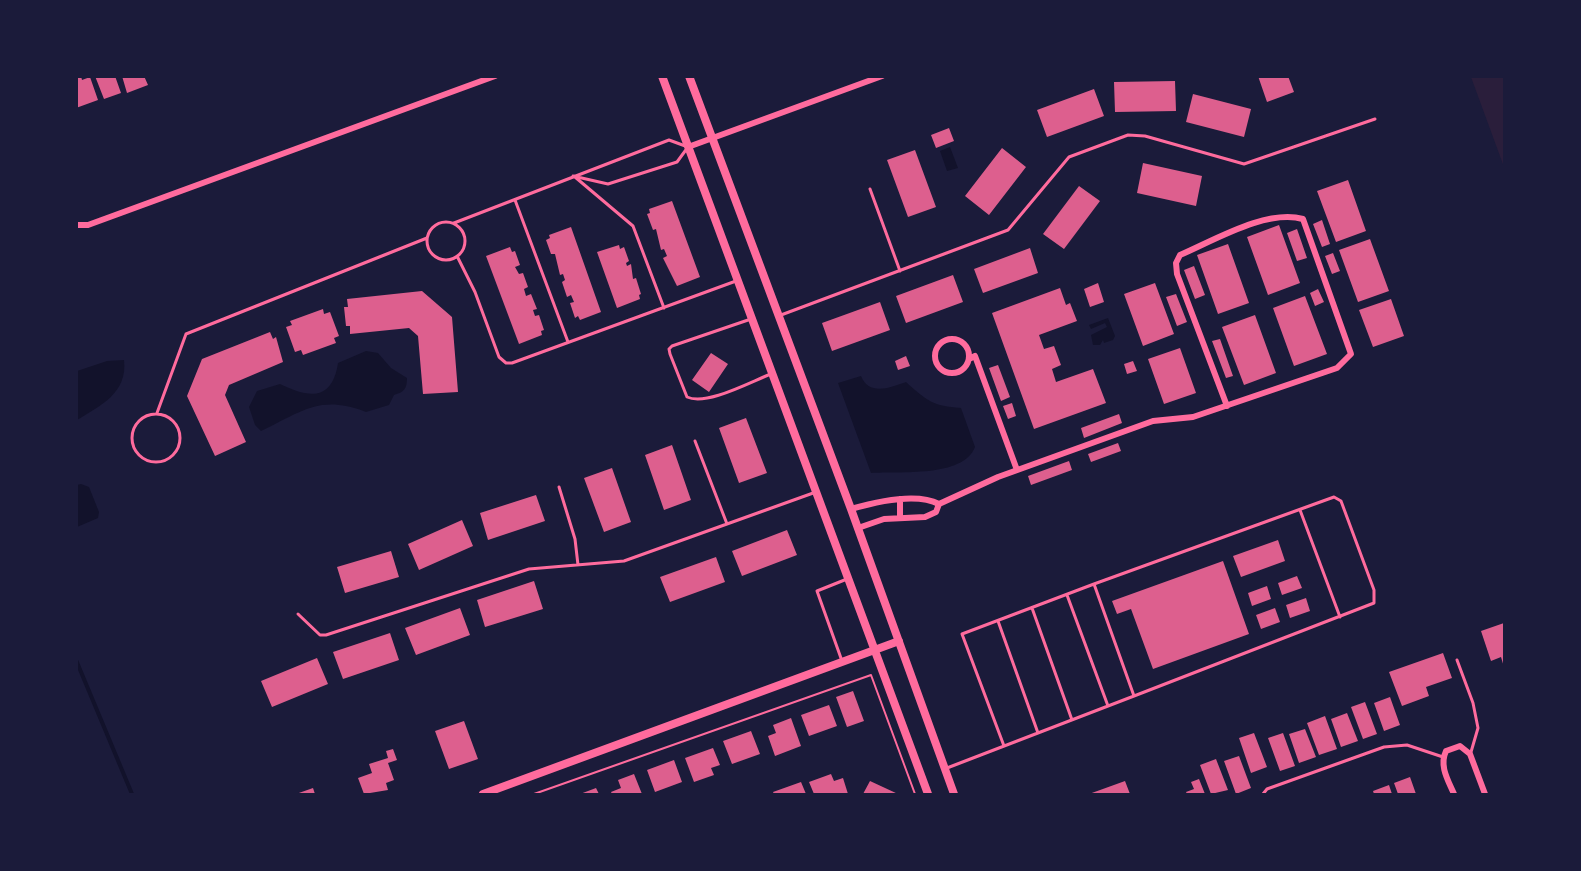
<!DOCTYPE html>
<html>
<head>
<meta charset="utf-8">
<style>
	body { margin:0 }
	#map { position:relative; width:1581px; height:871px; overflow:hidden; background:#1b1b3a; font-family:"Exo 2",sans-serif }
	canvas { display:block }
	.frame { position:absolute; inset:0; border:78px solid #1b1b3a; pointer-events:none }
</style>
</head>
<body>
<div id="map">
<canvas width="1581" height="871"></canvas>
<div class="frame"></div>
</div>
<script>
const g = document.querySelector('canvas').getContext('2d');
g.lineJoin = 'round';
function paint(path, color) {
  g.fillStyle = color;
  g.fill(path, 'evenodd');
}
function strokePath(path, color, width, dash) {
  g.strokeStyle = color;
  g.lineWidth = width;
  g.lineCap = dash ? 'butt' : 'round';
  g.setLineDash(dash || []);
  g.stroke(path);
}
paint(new Path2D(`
	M1471,77h33v90z`), '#2a1e3b');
paint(new Path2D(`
	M950,147l8,21 -11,3 -7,-20z
	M1108,318l7,18 -2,4 -9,3 -1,-3 -3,5h-7l-2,-10 16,-8 -2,-4 -14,6 -2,-4z
	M366,351l12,2 13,15 16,10c0,11 -3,14 -13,17l-5,10 -23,7c-47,-18 -64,0 -105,19l-6,-6 -6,-18 8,-16 23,-7c27,13 52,19 58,-21z
	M124,360c4,33 -24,46 -47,60v-49l30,-10z
	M861,376c8,20 28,12 45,6 21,19 27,24 55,26l14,39c-12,31 -76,24 -104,26l-33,-90z
	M81,484l8,3 10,25 -1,6 -21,9v-42z`), '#12122b');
strokePath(new Path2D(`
	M76,660l56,134`), '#12122b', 4);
paint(new Path2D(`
	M76,76h5l1,4 8,-3 8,23 -22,8z
	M95,76h20l6,17 -17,6z
	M122,76h22l4,9 -21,8z
	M1258,76h30l6,16 -27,10z
	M1175,81l1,30 -61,1 -1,-30z
	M1094,89l10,27 -57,21 -10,-27z
	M1193,94l58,15 -7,28 -58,-15z
	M949,128l5,13 -18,7 -5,-13z
	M1002,148l24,19 -37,48 -24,-19z
	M915,150l21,57 -28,10 -21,-57z
	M1143,163l59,13 -6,30 -59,-13z
	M1348,180l18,51 -30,11 -19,-51z
	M1079,186l21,15 -36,48 -21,-15z
	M672,201l28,76 -23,9 -14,-28 4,-2 -3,-7 -3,1 -5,-21 -3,1 -6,-16 3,-1 -1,-4z
	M1322,220l8,24 -8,3 -9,-23z
	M1279,225l21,58 -32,12 -21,-58z
	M571,227l30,85 -21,8 -2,-4 -3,2 -5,-15 4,-1 -3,-7 -4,2 -5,-15 3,-2 -2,-6 -3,1 -5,-21h-4l-5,-14 4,-2 -1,-3z
	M1297,229l10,29 -10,3 -10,-28z
	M1370,239l19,52 -31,11 -19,-52z
	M1228,244l21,59 -31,11 -21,-59z
	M619,245l1,4 4,-2 5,14 -3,2 1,3 4,-2 2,15 3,-1 5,16 -2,1 1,4 -23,9 -20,-56z
	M510,247l2,5 3,-1 5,14 -5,2 4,7 4,-1 5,14 -4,2 2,7 5,-2 6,15 -4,1 2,6 4,-1 5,15 -3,1 1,4 -23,9 -33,-88z
	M1030,248l8,25 -55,20 -9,-24z
	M1333,253l7,18 -8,3 -7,-18z
	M1194,266l11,29 -10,4 -11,-29z
	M953,275l10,27 -57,21 -10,-27z
	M1098,283l6,19 -14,5 -6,-18z
	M1155,283l19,51 -31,12 -19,-52z
	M1060,288l6,17 4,-2 7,18 -38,14 5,14 10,-3 7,19 -9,4 4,13 37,-13 13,34 -72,26 -42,-116z
	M1318,289l6,13 -9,4 -5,-13z
	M422,291l30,26 6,75 -35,2 -5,-58 -9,-8 -59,6v-8h-4l-2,-19h4l-1,-8z
	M1176,294l11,28 -10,4 -11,-29z
	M1305,296l22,58 -33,12 -21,-58z
	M1391,299l13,37 -31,11 -14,-37z
	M880,302l10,28 -58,21 -10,-28z
	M323,309l1,5 6,-2 9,24 -5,2 2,5 -33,12 -2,-5 -6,2 -9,-25 6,-2 -2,-4z
	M1255,315l21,58 -32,12 -22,-58z
	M270,332l3,7 3,-2 7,25 -54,23 -4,10 21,47 -31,14 -28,-60 15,-37z
	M1220,339l13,37 -7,2 -14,-37z
	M1180,348l16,45 -32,11 -16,-45z
	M711,353l17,11 -19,28 -17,-12z
	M906,356l4,10 -12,4 -3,-9z
	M1133,361l4,10 -10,3 -3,-10z
	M998,365l12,32 -9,4 -12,-33z
	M1012,403l4,13 -8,3 -5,-13z
	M1119,414l3,9 -38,15 -3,-10z
	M746,418l21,55 -28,10 -20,-55z
	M1118,443l3,8 -30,11 -3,-8z
	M672,445l19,55 -27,10 -19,-55z
	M1069,461l3,9 -41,15 -3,-9z
	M612,468l19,54 -27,10 -20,-54z
	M536,495l9,26 -57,19 -8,-27z
	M462,520l11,26 -54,24 -11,-26z
	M787,530l10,25 -55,21 -10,-25z
	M1278,540l7,21 -44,16 -8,-21z
	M391,551l8,26 -54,16 -8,-26z
	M716,557l9,25 -55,20 -10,-25z
	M1223,561l26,73 -96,35 -22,-60 -14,5 -5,-13z
	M1297,576l5,12 -20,7 -4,-12z
	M534,581l9,28 -58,18 -8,-27z
	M1267,586l4,13 -19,7 -4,-13z
	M1306,598l4,13 -20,7 -4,-13z
	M460,608l10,27 -54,20 -11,-27z
	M1275,608l5,14 -19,7 -5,-14z
	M1504,623v44l-3,-10 -10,4 -10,-30z
	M390,633l9,27 -56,19 -10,-27z
	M1443,653l9,25 -26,9 3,9 -27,10 -13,-34z
	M317,658l11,26 -56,23 -11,-26z
	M853,691l11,30 -17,6 -11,-30z
	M1390,697l10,28 -16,6 -10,-28z
	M1365,702l12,32 -14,5 -12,-32z
	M829,705l8,21 -28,10 -8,-21z
	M1347,713l11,28 -17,6 -10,-28z
	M1325,716l12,33 -18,6 -12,-32z
	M791,718l10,28 -26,10 -7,-20 8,-3 -3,-8z
	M464,721l14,38 -29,10 -14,-38z
	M1305,729l11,28 -17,6 -10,-29z
	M751,731l9,23 -28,10 -9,-23z
	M1254,733l13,34 -16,6 -12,-35z
	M1283,733l12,33 -15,5 -12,-33z
	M713,748l7,17 -9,3 3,7 -20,7 -9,-24z
	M393,749l4,11 -9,3 6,17 -8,3 2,7 -24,4 -6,-16 14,-5 -3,-9 19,-6 -2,-7z
	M1239,756l12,32 -15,6 -12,-33z
	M1216,759l12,31 -17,4 -11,-29z
	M674,760l8,22 -27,10 -8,-22z
	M634,774l8,20h-30l-1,-2 10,-4 -3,-8z
	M831,774l3,7 9,-3 5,16h-34l-5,-12z
	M1410,777l6,17h-18l-4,-11z
	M1199,779l6,15h-18l-1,-2 8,-3 -3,-7z
	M870,781l28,13h-35z
	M1125,781l5,13h-41z
	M801,782l5,12h-32l-1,-2z
	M1389,785l3,9h-18l-1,-3z
	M313,788l2,6h-19z
	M596,788l3,6h-19z`), '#dd5f8e');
strokePath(new Path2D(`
	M534,794l337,-119 44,119`), '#ff6b9d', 2);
strokePath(new Path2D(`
	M575,177l58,49 31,82
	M870,189l30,82
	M515,200l53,142
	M427 241a19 19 0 1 1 38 0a19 19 0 1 1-38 0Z
	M454,223l215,-83 19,7 -11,15 -69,22 -35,-8
	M457,256l18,36 24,65 7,6h6l224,-82
	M781,315l227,-85 61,-73 59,-22 17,1 99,28 131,-45
	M751,319l-79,27 -3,3 1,5 17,43c20,9 63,-15 84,-23
	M157,413l29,-79 241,-96
	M132 438a24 24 0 1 1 48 0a24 24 0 1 1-48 0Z
	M695,441l32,83
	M559,487l16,52 3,26
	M1300,510l40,107
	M1067,595l41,111
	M1032,608l40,112
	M298,614l22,21h6l203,-66 95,-8 192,-69
	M998,621l40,112
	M1457,660l16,43 5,25 -7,24
	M842,661l-25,-70 30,-12
	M1004,746l-42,-112 132,-50
	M947,768l187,-72 -40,-112 240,-87 7,4 33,89v13l-240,93
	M1263,794l4,-5 117,-42 23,-2 36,12`), '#ff6b9d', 3);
strokePath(new Path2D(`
	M688,147l194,-71
	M76,225h12l407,-149
	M935 356a17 17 0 1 1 34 0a17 17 0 1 1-34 0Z
	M969,359l6,-3 42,114
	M900,499v19
	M851,509c24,-7 65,-17 88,-5
	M858,528l26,-9 41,-2 11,-5 3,-8 59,-27 155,-56 40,-4 144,-49 14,-14 -48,-135c-37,-10 -88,21 -123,36l-4,8 1,11 50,132
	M1454,794c-6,-14 -15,-28 -8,-43l14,-5 10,8 15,40`), '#ff6b9d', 6);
strokePath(new Path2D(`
	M662,76l266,718
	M689,76l162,433 103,285
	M483,794l416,-153`), '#ff6b9d', 8);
</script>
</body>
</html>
